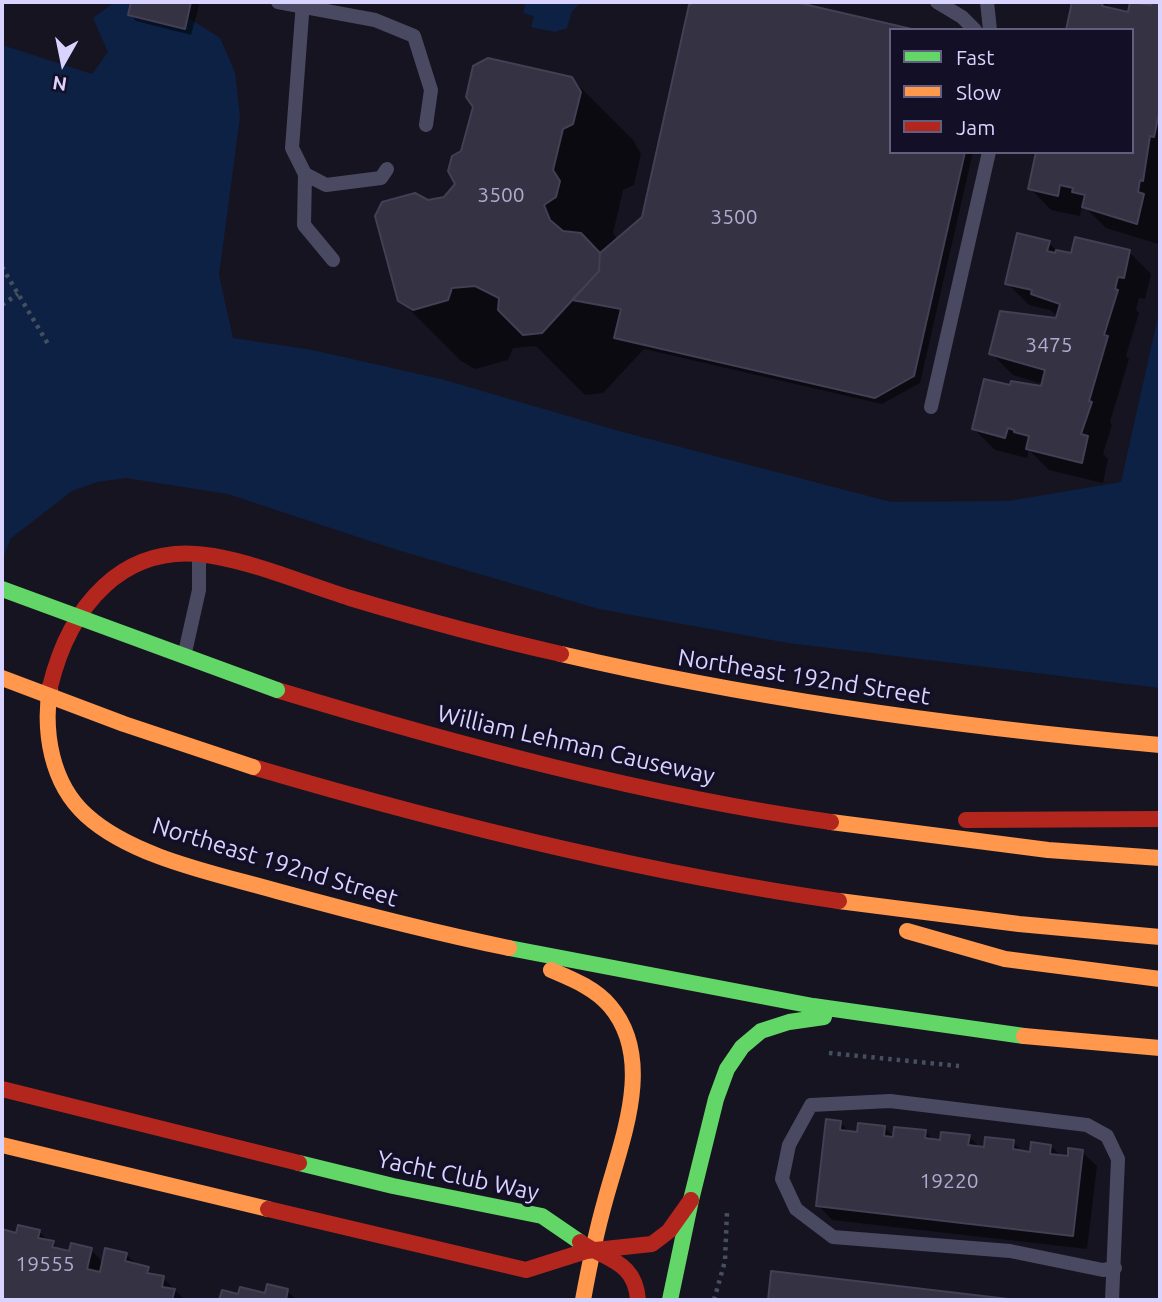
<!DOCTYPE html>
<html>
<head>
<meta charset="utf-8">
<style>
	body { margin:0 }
	#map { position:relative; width:1162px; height:1302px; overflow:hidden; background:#161421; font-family:Ubuntu,sans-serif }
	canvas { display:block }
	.frame { position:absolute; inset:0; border:4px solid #d9d4ff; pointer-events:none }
	.legend { position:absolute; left:889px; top:28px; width:245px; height:126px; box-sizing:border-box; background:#130f26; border:2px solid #625e7d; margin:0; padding:9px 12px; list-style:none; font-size:21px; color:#d9d4ff }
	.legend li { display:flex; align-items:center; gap:14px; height:35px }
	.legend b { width:35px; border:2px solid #625e7d }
	.north { position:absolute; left:28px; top:28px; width:70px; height:70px; -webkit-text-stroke:5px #130f26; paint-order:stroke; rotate:189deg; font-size:19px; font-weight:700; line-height:28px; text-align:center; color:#d9d4ff }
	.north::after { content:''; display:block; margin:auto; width:24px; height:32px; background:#d9d4ff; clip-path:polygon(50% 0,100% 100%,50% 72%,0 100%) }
</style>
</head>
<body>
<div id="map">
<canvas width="1162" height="1302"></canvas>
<div class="frame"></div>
<ul class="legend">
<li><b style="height:9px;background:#63d668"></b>Fast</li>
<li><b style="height:9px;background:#ff974d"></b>Slow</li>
<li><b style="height:9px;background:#b3261e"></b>Jam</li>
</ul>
<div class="north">N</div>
</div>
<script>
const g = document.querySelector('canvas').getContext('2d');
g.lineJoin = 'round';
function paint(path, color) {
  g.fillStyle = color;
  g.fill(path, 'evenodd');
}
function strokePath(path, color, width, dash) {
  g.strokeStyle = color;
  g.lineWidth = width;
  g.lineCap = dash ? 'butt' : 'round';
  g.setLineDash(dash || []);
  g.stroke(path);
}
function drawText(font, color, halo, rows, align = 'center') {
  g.font = font + ' Ubuntu,sans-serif';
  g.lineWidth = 7;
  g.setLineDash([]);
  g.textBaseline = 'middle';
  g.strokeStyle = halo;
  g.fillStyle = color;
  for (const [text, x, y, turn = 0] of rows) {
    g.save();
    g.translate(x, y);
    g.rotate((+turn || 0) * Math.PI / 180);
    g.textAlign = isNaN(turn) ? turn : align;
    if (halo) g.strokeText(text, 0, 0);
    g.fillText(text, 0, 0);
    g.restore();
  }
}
paint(new Path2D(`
	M115,2h24l37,8 44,28 15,34 5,45 -21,158 14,63 79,12 129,29 178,52 272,71 118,-1 112,-19 39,-174v380l-372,-45 -189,-34 -205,-60 -166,-55 -102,-16 -29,4 -25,9 -62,48 -8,22v-516l90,29 16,-22 -15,-34z
	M526,2h55l-9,9 -5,17 -12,4 -24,-5 3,-11 -11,-3z`), '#0d2144');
paint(new Path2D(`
	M133,2h67l-9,33 -55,-14 -6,-7z
	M698,2h90l120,28h-17v122h82l-53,231 -38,21 -238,-55 -41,44 -18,2 -49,-49 -23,2 -5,12 -33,9 -14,-8 -61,-61 27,-98 18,-3 126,-121 62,62 8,14 -7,31 -11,5 -10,43 5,7 25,-22 48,-212z
	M1074,2h30l8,8 17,4 24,-7 1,-4 6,1 -2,240 -52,-16 -24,-24 -2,12 -29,-6 -21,-22 102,-36v-122h-65z
	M1049,243l9,9 14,4 57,-4 22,22 -6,25 -6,-1 -3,12 3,3 -13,43 3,3 -19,63 2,3 -9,29 5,5 -5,24 -54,-13 -20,-20 -2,8 -32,-8 -21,-21 37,-42 31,1 1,-4 -30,-9 -22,-22 66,-33 1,-4 -8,-6 -21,-5 -22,-22z
	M841,1123l10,11 34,-6 10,10 31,-6 8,9 35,-5 12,13 32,-7 11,11 8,1 19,-8 11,11 7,1 13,-6 15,14 -10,83 -255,-29 -14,-15z
	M2,1231l15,4 22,-3 22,19 30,-1 13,13 22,-9 12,12 25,12 22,22h-183z
	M773,1273l229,27h-232z
	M287,1291l10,9h-76l2,-8 17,4z`), '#0007');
const building = new Path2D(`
	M131,2h60l-6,27 -57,-14z
	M695,2h100l121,28h-25v122h74l-51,224 -39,22 -261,-60 7,-29 -49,-9 27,-29 1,-18 42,-36 47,-212z
	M1072,2h31l-1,4 26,6 2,-10 21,3 1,-3h8v106l-6,29 -4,-1 -7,45 -3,-1 -2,12 6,2 -7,30 -55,-17 3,-12 -13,-3 1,-4 -13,-3 -2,11 -30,-7 8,-37h96v-122h-66z
	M488,58l84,19 9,15 -8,32 -10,5 -10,41 7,11 -4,16 -12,8 6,15 13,11 18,2 19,20 -1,18 -57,62 -19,2 -25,-25 1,-12 -24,-12 -23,2 -4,12 -35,10 -15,-9 -23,-85 7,-14 33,-9 13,7 16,-3 11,-13 -7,-13 4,-15 9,-5 12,-44 -7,-10 7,-31z
	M1017,233l33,8 -3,10 8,2 1,-3 15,3 4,-16 55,13 -6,28 -6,-1 -3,12 3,1 -14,45 4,1 -19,65 3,1 -11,32 7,2 -6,27 -56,-14 3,-13 -15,-4v-2l-6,-2 -3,10 -33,-9 12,-50 26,6 1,-4 30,5 4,-16 -56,-16 11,-43 56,7 4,-14 -29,-10 1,-4 -27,-6z
	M826,1119l15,2 -1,9 17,2 1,-9 27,3 -1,10 9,1 1,-10 32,3 -1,8 15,2 1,-8 29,3 -2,10 16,2 1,-10 29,3 -1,9 17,3 1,-10 20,3 -1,9 18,2v-8l15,2 -10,86 -257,-30z
	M18,1225l22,5 -2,8 16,3 -2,6 17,4 2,-8 21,5 -5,21 13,3 5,-24 22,5 -2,8 24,6 -2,6 17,3 -2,11 13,2 -3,11h-170v-71l14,4z
	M771,1271l246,29h-249z
	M267,1284l21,5 -2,11h-67l3,-10 16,4 2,-7 25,6z`);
paint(building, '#343243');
strokePath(building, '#433f54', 2);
strokePath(new Path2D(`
	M2,267l46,77
	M2,305l16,-11
	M829,1053l130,13
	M714,1300l11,-39 2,-49`), '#44505f', 4.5, [3.5, 5]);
strokePath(new Path2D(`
	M278,2l97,18 39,16 17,54 -5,35
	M303,2l-11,146 13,26 -1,51 29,35
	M937,2l25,15 13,13
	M987,2l3,28
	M305,174l21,11 55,-7 6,-9
	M931,407l58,-255
	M186,648l13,-58v-35
	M1112,1300l6,-141 -11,-23 -20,-11 -197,-24 -79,4 -22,40 -7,34 14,30 37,28 177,14 93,19 12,-2`), '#4a4962', 14);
strokePath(new Path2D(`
	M509,948l304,58 211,30
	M299,1163l94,23 149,30 38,26
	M670,1300l21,-100 25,-101 11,-30 15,-22 19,-16 28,-9 35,-5`), '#63d668', 16);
strokePath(new Path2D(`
	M561,654c197,46 397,73 599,91
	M50,687c-7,45 1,96 36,128 47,43 132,59 191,76 77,21 154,41 232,57
	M831,822l217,28 112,8
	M839,901l180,23 141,13
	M907,931l98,28 155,20
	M551,970c21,9 44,18 59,36 46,54 11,135 -5,195 -9,32 -16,66 -22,99
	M1024,1036l136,12
	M2,1145l266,64`), '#ff974d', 16);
strokePath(new Path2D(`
	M50,687c19,-79 72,-147 163,-131 46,8 92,28 137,42 70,21 140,40 211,56
	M277,690c181,55 366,105 554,132
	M253,767c193,57 387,105 586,134
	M966,820l194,-1
	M2,1089l297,74
	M268,1209l258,61 60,-19 66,-7 17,-13 22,-31
	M580,1242c28,19 55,19 58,58`), '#b3261e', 16);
strokePath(new Path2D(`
	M2,589l275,101`), '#63d668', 16);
strokePath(new Path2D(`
	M2,678l122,46 129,43`), '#ff974d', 16);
drawText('21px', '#b0acd0', null, [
	["3500",501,195],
	["3500",734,217],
	["3475",1049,345],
	["19220",949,1181],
	["19555",45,1264]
]);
drawText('24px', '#d9d4ff', '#130f26', [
	["Northeast 192nd Street",804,677,9],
	["William Lehman Causeway",576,745,13],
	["Northeast 192nd Street",275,862,17],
	["Yacht Club Way",458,1176,12]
]);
</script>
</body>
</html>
